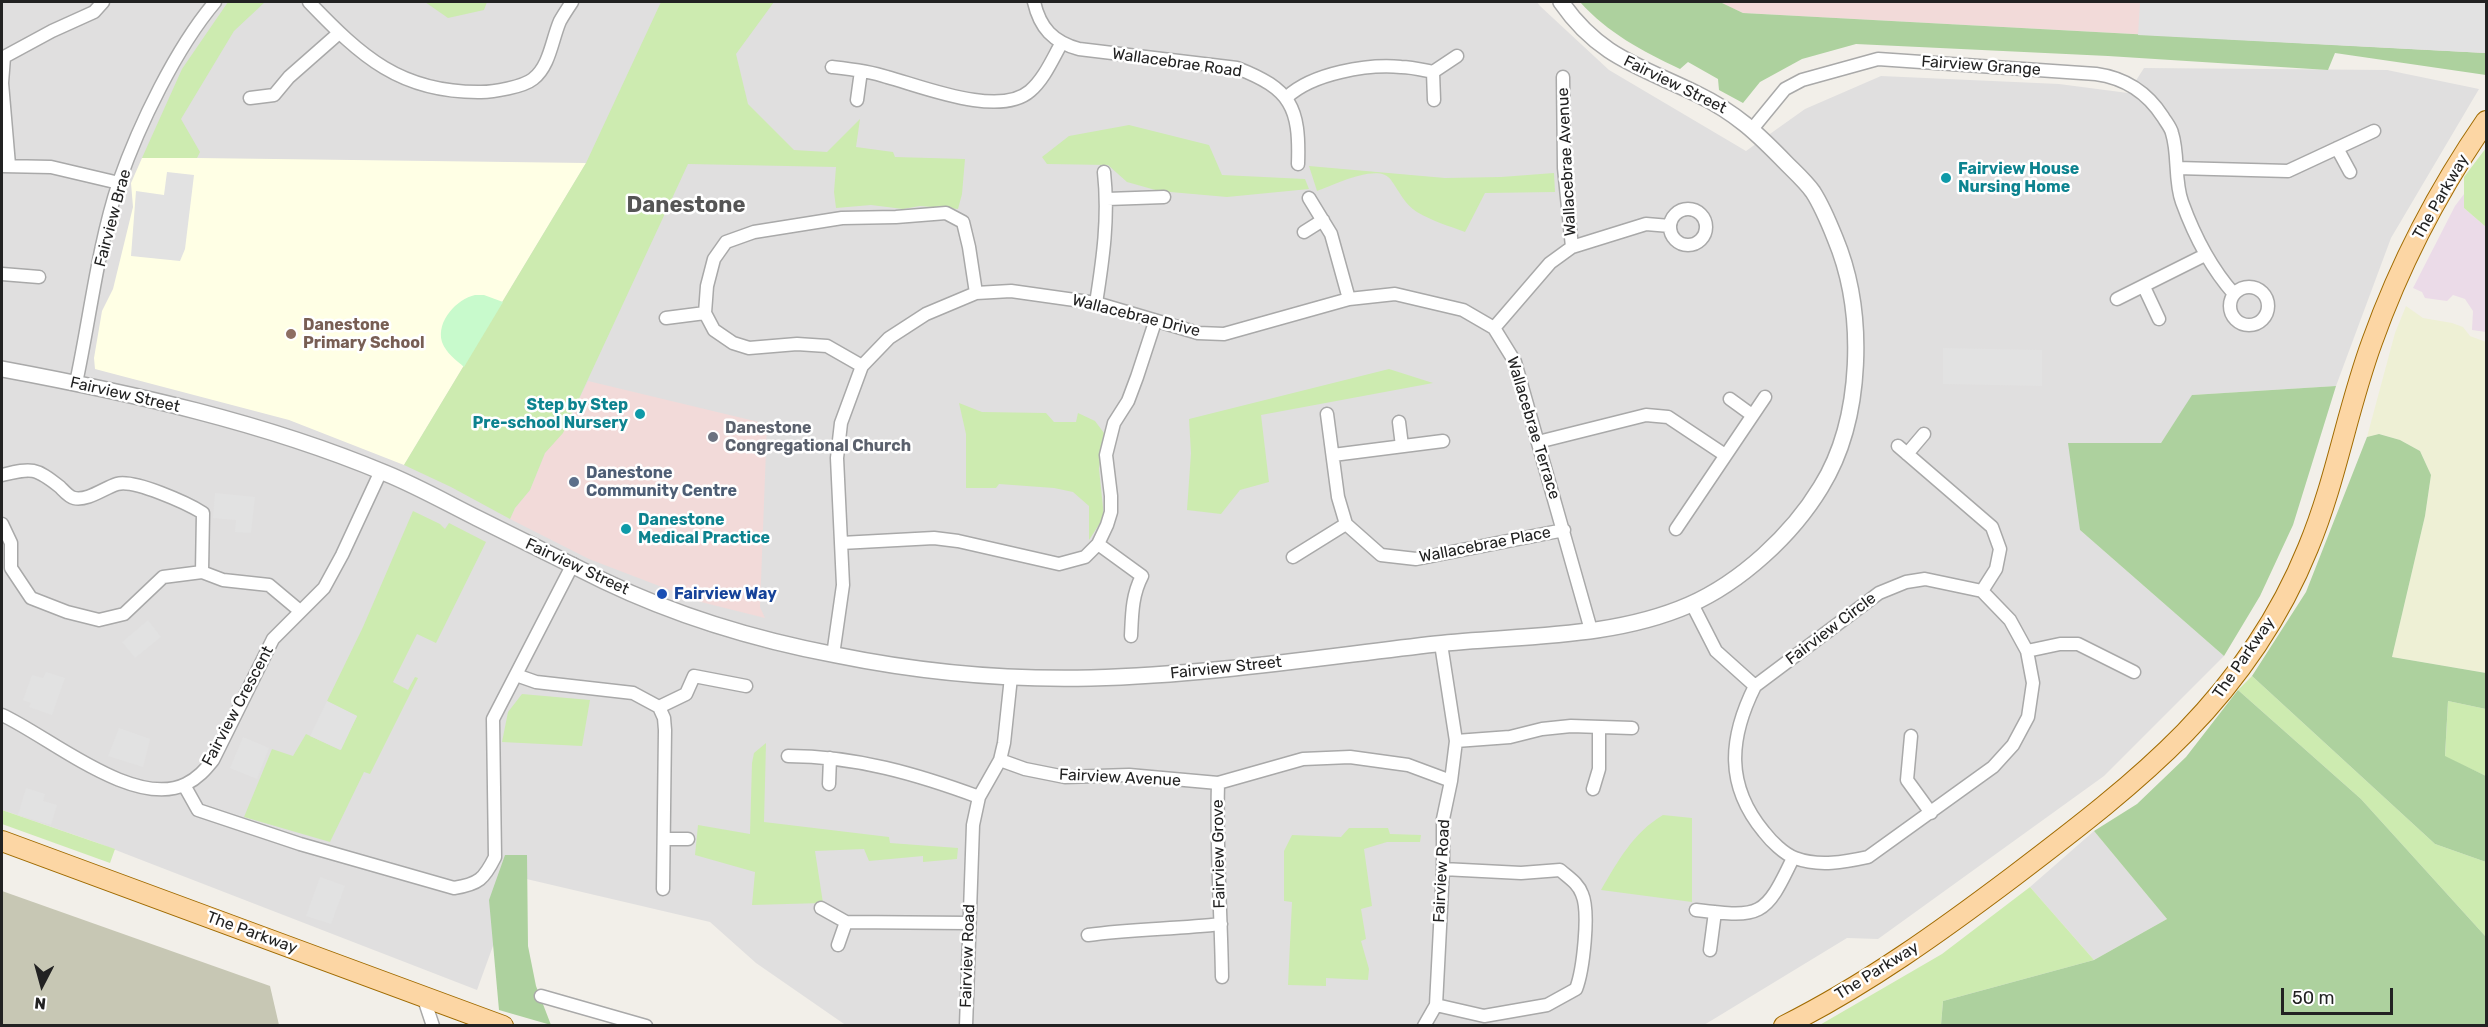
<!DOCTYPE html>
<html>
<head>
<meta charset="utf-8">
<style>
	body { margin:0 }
	#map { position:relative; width:2488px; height:1027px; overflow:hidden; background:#f2efe9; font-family:Rubik,sans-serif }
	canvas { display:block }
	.frame { position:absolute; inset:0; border:3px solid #222; pointer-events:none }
	.north { position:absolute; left:12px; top:955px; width:60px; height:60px; -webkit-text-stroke:4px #fff; paint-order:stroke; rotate:186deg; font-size:16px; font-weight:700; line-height:24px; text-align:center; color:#222 }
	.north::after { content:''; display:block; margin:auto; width:21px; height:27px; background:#222; clip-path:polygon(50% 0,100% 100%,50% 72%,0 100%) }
	.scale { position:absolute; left:2281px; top:988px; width:112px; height:27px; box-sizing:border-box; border:3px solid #222; border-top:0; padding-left:8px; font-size:18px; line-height:21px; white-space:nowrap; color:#222; -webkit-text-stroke:4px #fff; paint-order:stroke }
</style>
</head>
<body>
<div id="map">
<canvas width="2488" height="1027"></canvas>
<div class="frame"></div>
<div class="north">N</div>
<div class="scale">50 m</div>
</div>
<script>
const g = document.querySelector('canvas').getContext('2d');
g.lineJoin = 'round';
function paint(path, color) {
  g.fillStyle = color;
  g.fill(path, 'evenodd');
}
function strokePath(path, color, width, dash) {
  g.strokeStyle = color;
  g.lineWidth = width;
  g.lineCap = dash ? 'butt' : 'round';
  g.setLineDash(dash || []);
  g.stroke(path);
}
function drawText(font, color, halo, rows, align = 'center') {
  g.font = font + ' Rubik,sans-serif';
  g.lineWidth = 5;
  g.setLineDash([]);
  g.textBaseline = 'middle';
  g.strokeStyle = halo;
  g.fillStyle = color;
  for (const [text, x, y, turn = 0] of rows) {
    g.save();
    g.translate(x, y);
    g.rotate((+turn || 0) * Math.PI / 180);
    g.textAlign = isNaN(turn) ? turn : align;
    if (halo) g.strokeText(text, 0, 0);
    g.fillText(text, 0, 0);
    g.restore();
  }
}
paint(new Path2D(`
	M2,2h1535l3,4 69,64 137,81 59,-42 76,-33 178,8 69,9 16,-25 243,2 92,19 -88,149 -55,148 -143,9 -32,48 -81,87 144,126 -120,120 -226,163 -31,-1 -143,87 -857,1 -91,-63 -46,-41 -192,-45 -41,113 -382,-148 -93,-32z
	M2094,831l73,88 -73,41 -64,-73z`), '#e0dfdf');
paint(new Path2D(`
	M1720,2h766v51l-743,-40z
	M588,381l179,43 -7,183 5,11 -64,-16 -112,-43 -79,-40 5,-11 15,-18 15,-37 18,-21z`), '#f2dad9');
paint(new Path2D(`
	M2464,194v14l22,19v105l-14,-2 1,-19 -8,-12 -12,-4 -6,6 -22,-3 -3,-6 -9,-4 42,-82z`), '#ebdbe8');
paint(new Path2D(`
	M142,158h55l389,5 -182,302 -115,-45 -194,-51 -1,-11 8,-47 11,-22 20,-82 -2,-24z`), '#ffffe5');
paint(new Path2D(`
	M2,891l268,95 9,39h-277z`), '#c7c7b4');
paint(new Path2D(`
	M2406,306l17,12 29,5 11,4 7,9 16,6v331l-94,-16 33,-141 6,-41 -11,-24 -20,-11 -20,-6 -13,3 28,-104z`), '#eef0d5');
paint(new Path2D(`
	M228,2h37l-31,29 -53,88 19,33 -3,6h-55l40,-89z
	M425,2h62l-3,8 -36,8z
	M661,2h113l-38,52 12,50 46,46 33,2 33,-33 -4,28 37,5 2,5 70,2 -3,35 -4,15 -38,-3 -17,3 -32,-4 -35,3 -2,-16 2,-25 -148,-3 -125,269 -18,20 -15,37 -15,18 -5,11 -59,-32 -47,-22 182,-302z
	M1129,125l80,20 13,30 83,4 4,10 -82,8 -68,-6 -32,-9 -19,-17 -61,-1 -5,-7 27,-21z
	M2486,148v79l-22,-19v-31z
	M1309,166l136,12 56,-1 53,-4 1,19 -70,1 -20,39c-16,-6 -33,-11 -48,-20 -12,-7 -18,-21 -26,-32 -12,-18 -57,5 -74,11z
	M1389,369l44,14 -172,32 8,67 -29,8 -19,24 -34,-4 4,-57 -2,-34z
	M959,403l23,9 64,1 8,9h22l2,-9 17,8 9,12 -5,36 5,48 -15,23v-34l-16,-14 -19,-4 -55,-4 -3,4h-30v-54z
	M413,511l27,13 5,5 4,-6 37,19 -50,101 -19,-9 -24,48 15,8 7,-13 3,1 -48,96 -6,-2 -34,70 -86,-25 28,-68 21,7 13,-22 34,16 17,-34 -30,-15 36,-74z
	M2252,676l183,168 51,18v75l-125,-138 -123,-109z
	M522,694l68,6 -8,46 -80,-4 6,-30z
	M2448,701l38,8v67l-41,-19z
	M766,743l-2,79 125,15 1,6 68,5 -1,11 -34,3v-6l-54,5 -5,-12 -49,2 8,52 -71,2 3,-33 -60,-17 3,-30 52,9 2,-71 2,-10z
	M2,810l113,39 -5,14 -108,-39z
	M1663,815l29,3v84l-91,-12c17,-29 32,-57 62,-75z
	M1349,828h39l2,6 31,1 -1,7h-33l-23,7 8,57 -11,3 5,30 -5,2 8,28 -1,11 -42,-2v8l-38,-1 4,-83 -8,-1v-50l8,-16 49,2z
	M2030,887l64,73 -151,41 -2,24 -123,1 124,-72z`), '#cdebb0');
paint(new Path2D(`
	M1580,2h140l23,11 743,40v22l-151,-22 -7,17 -220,-14 -252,-12 -54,15 -42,23 -17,21 -24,-13 -1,-11 -30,-17 -8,7c-38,-18 -72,-36 -100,-67z
	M2336,386l-43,139 -33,71 -36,60 -144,-126 -12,-87h93l31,-48z
	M2379,434l21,6 20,11 11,24 -6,41 -33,141 94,16v36l-38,-8 -3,55 41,20v86l-51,-18 -183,-168 54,-84 61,-155z
	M2238,690l123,109 125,138v88h-545l2,-24 151,-41 73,-41 -73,-88 43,-27 49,-47z
	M505,855h22l1,91 8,40 15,39 -52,-15 -10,-110z`), '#add19e');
paint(new Path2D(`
	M475,295h9l19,7 -39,65c-8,-7 -18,-14 -22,-25 -6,-21 15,-43 33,-47z`), '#c8facc');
paint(new Path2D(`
	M2140,2h346v51l-348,-18z
	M167,172l27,3 -9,74 -5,12 -49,-5 5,-65 28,4z
	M1943,348l99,2v36l-99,-2z
	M215,493l40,4 -4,36 -16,-1 1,-12 -23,-2z
	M148,620l13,17 -26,21 -13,-16z
	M46,672l19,6 -13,37 -23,-8 2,-4 -8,-3 9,-25 11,3z
	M327,701l30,15 -16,34 -31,-14z
	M119,728l31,11 -7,28 -35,-11z
	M243,737l26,11 -12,31 -27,-11z
	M26,788l19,6 -2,7 14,4 -6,20 -33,-10z
	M320,877l25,9 -14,38 -25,-8z`), '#e2e2e2');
const minor = new Path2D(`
	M309,2c52,54 91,91 172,90 12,0 42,-5 52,-13 17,-13 19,-40 27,-58 4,-7 8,-13 12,-19
	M1034,2c6,26 19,40 45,47l158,19c54,21 63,39 61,96
	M832,67c18,2 37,4 55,10 34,9 112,41 143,14 14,-12 22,-31 31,-47
	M1433,72l1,28
	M1563,77l1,91 8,79
	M1287,97c26,-24 80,-33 114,-30 11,0 22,3 32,5l24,-16
	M250,98l24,-3 15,-18 50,-44
	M857,100l4,-29
	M1753,128l32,-39 17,-9 76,-21 218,15c29,4 51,18 67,43 3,5 8,11 9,16 7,22 2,47 10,69 12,33 28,65 52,92
	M2337,148l13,24
	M9,165l-7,-82 2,-26 48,-26 42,-19 9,-10
	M2,166l49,1 68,16
	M2177,168l111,3 86,-40
	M1309,198l22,36 18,65
	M1107,199l57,-2
	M1670 227a18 18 0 1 1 36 0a18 18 0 1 1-36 0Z
	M1304,232l19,-12
	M2,274l37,3
	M2230 306a19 19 0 1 1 38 0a19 19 0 1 1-38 0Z
	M2144,287l15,32
	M2117,299l88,-44
	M1096,303c7,-44 13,-86 8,-131
	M666,318l39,-5
	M1494,328l56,-65 22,-16 74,-23 24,2
	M862,366l-35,-20 -30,-2 -48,4 -16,-5 -19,-13 -9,-17 2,-27 7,-27 12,-17 28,-10 88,-14 54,-1 50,-4 17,9 6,25 7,46
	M76,383c14,-65 22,-138 43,-201 20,-57 57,-134 96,-180
	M1730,399l22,16
	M1327,414l11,83 8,27 35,31 35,4 148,-29
	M1399,422l3,24
	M1538,442l108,-27 22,2 57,38
	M1898,446l94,81 8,22 -4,20 -14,22
	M1907,454l17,-20
	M1333,455l110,-14
	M2,475c30,-7 33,-8 58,12 4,4 9,10 14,11 14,3 30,-10 43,-14 17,-5 70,19 86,29l-1,59
	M2,524l9,19v25l20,30 36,14 32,8 25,-6 39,-37 39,-5 21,8 46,5 31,26
	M1676,529l89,-132
	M841,543l93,-5 24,3 101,23 26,-7 13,-13 9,-19 4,-13v-16l-5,-41 8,-32 14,-22 9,-24 18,-55
	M1098,544l44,32c-10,19 -10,38 -11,60
	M1293,557l53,-33
	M1925,579l57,12 28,29 17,31 6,32 -5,34 -15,28 -20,22 -125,90c-23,5 -49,10 -73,1 -11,-4 -24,-17 -31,-26 -39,-47 -35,-94 -9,-146l124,-93 27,-11z
	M1692,604l24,47 39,35
	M2027,651l33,-7h18l56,28
	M833,655l10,-70 -6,-127 4,-35 21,-57 27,-28 37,-24 50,-21 35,-2 85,12 102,30 26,1 125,-35 46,-5 68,16 31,18 21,34 76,268
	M516,675l20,7 97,11 26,14 5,11 1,12 -2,159
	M659,707l27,-13 8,-18 52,10
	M2,715c45,20 132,95 184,69 12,-6 19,-14 27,-24l60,-121 51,-51 18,-33 39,-84
	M1911,736l-4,44 24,33
	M1456,741l54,-4 32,-8 29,-3 61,2
	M788,756c67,0 129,18 191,41
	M1000,760l25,9 40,8 64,-2 89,8 85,-24 47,-2 58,8 43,16
	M1218,783c-2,65 3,129 4,194
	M829,784l1,-26
	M184,785l14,25 102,34 154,44c25,-4 30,-9 41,-31l-2,-138 80,-155
	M1593,789l6,-20v-41
	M664,839h24
	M821,908l25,14 123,1
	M1696,910c65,8 69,7 97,-52
	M1088,935c44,-6 89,-6 133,-11
	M838,945l8,-23
	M1710,950l5,-38
	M423,996l10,30
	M541,996l105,30
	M1436,1005l48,11 63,-11 29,-16c7,-18 14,-77 6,-95 -4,-11 -13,-16 -22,-24l-39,3 -78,-4
	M966,1026l7,-201 6,-28 21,-37 4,-17 7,-66
	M1424,1026l12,-21 7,-136v-50l8,-38 5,-40 -15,-97`);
const tertiary = new Path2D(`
	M2,369c129,24 261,53 383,104 32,13 62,30 92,45 42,21 85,42 127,63 73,35 153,59 232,74 83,17 171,25 255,23 116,-3 231,-21 345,-34 84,-9 175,-5 253,-39 52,-23 103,-70 132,-118 42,-68 45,-175 14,-249 -6,-15 -13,-32 -22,-46 -7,-10 -17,-19 -26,-28 -30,-31 -51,-51 -90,-70 -57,-28 -98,-37 -136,-92`);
const primary = new Path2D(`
	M2,841l501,185
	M1784,1026c82,-41 157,-95 230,-150 125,-95 233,-178 294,-328 28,-67 39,-138 64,-206 28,-78 67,-153 114,-221`);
strokePath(minor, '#a9a9a9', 15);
strokePath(tertiary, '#a9a9a9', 18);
strokePath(primary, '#a06b00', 22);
strokePath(minor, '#fff', 12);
strokePath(tertiary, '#fff', 15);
strokePath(primary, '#fcd6a4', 20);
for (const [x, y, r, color] of [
	[1946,178,6,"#0f9aa8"],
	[291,334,6,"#8d6e63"],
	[640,414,6,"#0f9aa8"],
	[713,437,6,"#6b7280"],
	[574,482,6,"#5c6f8a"],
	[626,529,6,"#0f9aa8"],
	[662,594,6,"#1a4fb4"]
]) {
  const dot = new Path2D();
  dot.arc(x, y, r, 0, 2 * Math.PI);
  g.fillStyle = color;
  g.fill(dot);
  strokePath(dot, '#fff', 2);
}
drawText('16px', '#222', '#fff', [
	["Wallacebrae Road",1177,63,8],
	["Fairview Grange",1981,66,4],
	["Fairview Street",1675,85,26],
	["Wallacebrae Avenue",1567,162,-93],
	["The Parkway",2441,197,-60],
	["Fairview Brae",113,218,-75],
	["Wallacebrae Drive",1136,316,14],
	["Fairview Street",125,395,13],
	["Wallacebrae Terrace",1533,428,73],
	["Wallacebrae Place",1485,545,-11],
	["Fairview Street",577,567,25],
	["Fairview Circle",1831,629,-37],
	["The Parkway",2244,658,-55],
	["Fairview Street",1226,668,-6],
	["Fairview Crescent",238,706,-62],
	["Fairview Avenue",1120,778,3],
	["Fairview Grove",1219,854,-91],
	["Fairview Road",1442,871,-87],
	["The Parkway",252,933,20],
	["Fairview Road",968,956,-88],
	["The Parkway",1877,971,-32]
]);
drawText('bold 16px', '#0d838f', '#fff', [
	["Fairview House",1958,169],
	["Nursing Home",1958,187],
	["Step by Step",628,405,"right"],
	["Pre-school Nursery",628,423,"right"],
	["Danestone",638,520],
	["Medical Practice",638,538]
], 'left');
drawText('bold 16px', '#785e54', '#fff', [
	["Danestone",303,325],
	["Primary School",303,343]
], 'left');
drawText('bold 16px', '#5b616d', '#fff', [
	["Danestone",725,428],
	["Congregational Church",725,446]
], 'left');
drawText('bold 16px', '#4e5e75', '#fff', [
	["Danestone",586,473],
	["Community Centre",586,491]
], 'left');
drawText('bold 16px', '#164399', '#fff', [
	["Fairview Way",674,594]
], 'left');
drawText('bold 22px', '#555', '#fff', [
	["Danestone",686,206]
]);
</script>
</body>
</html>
